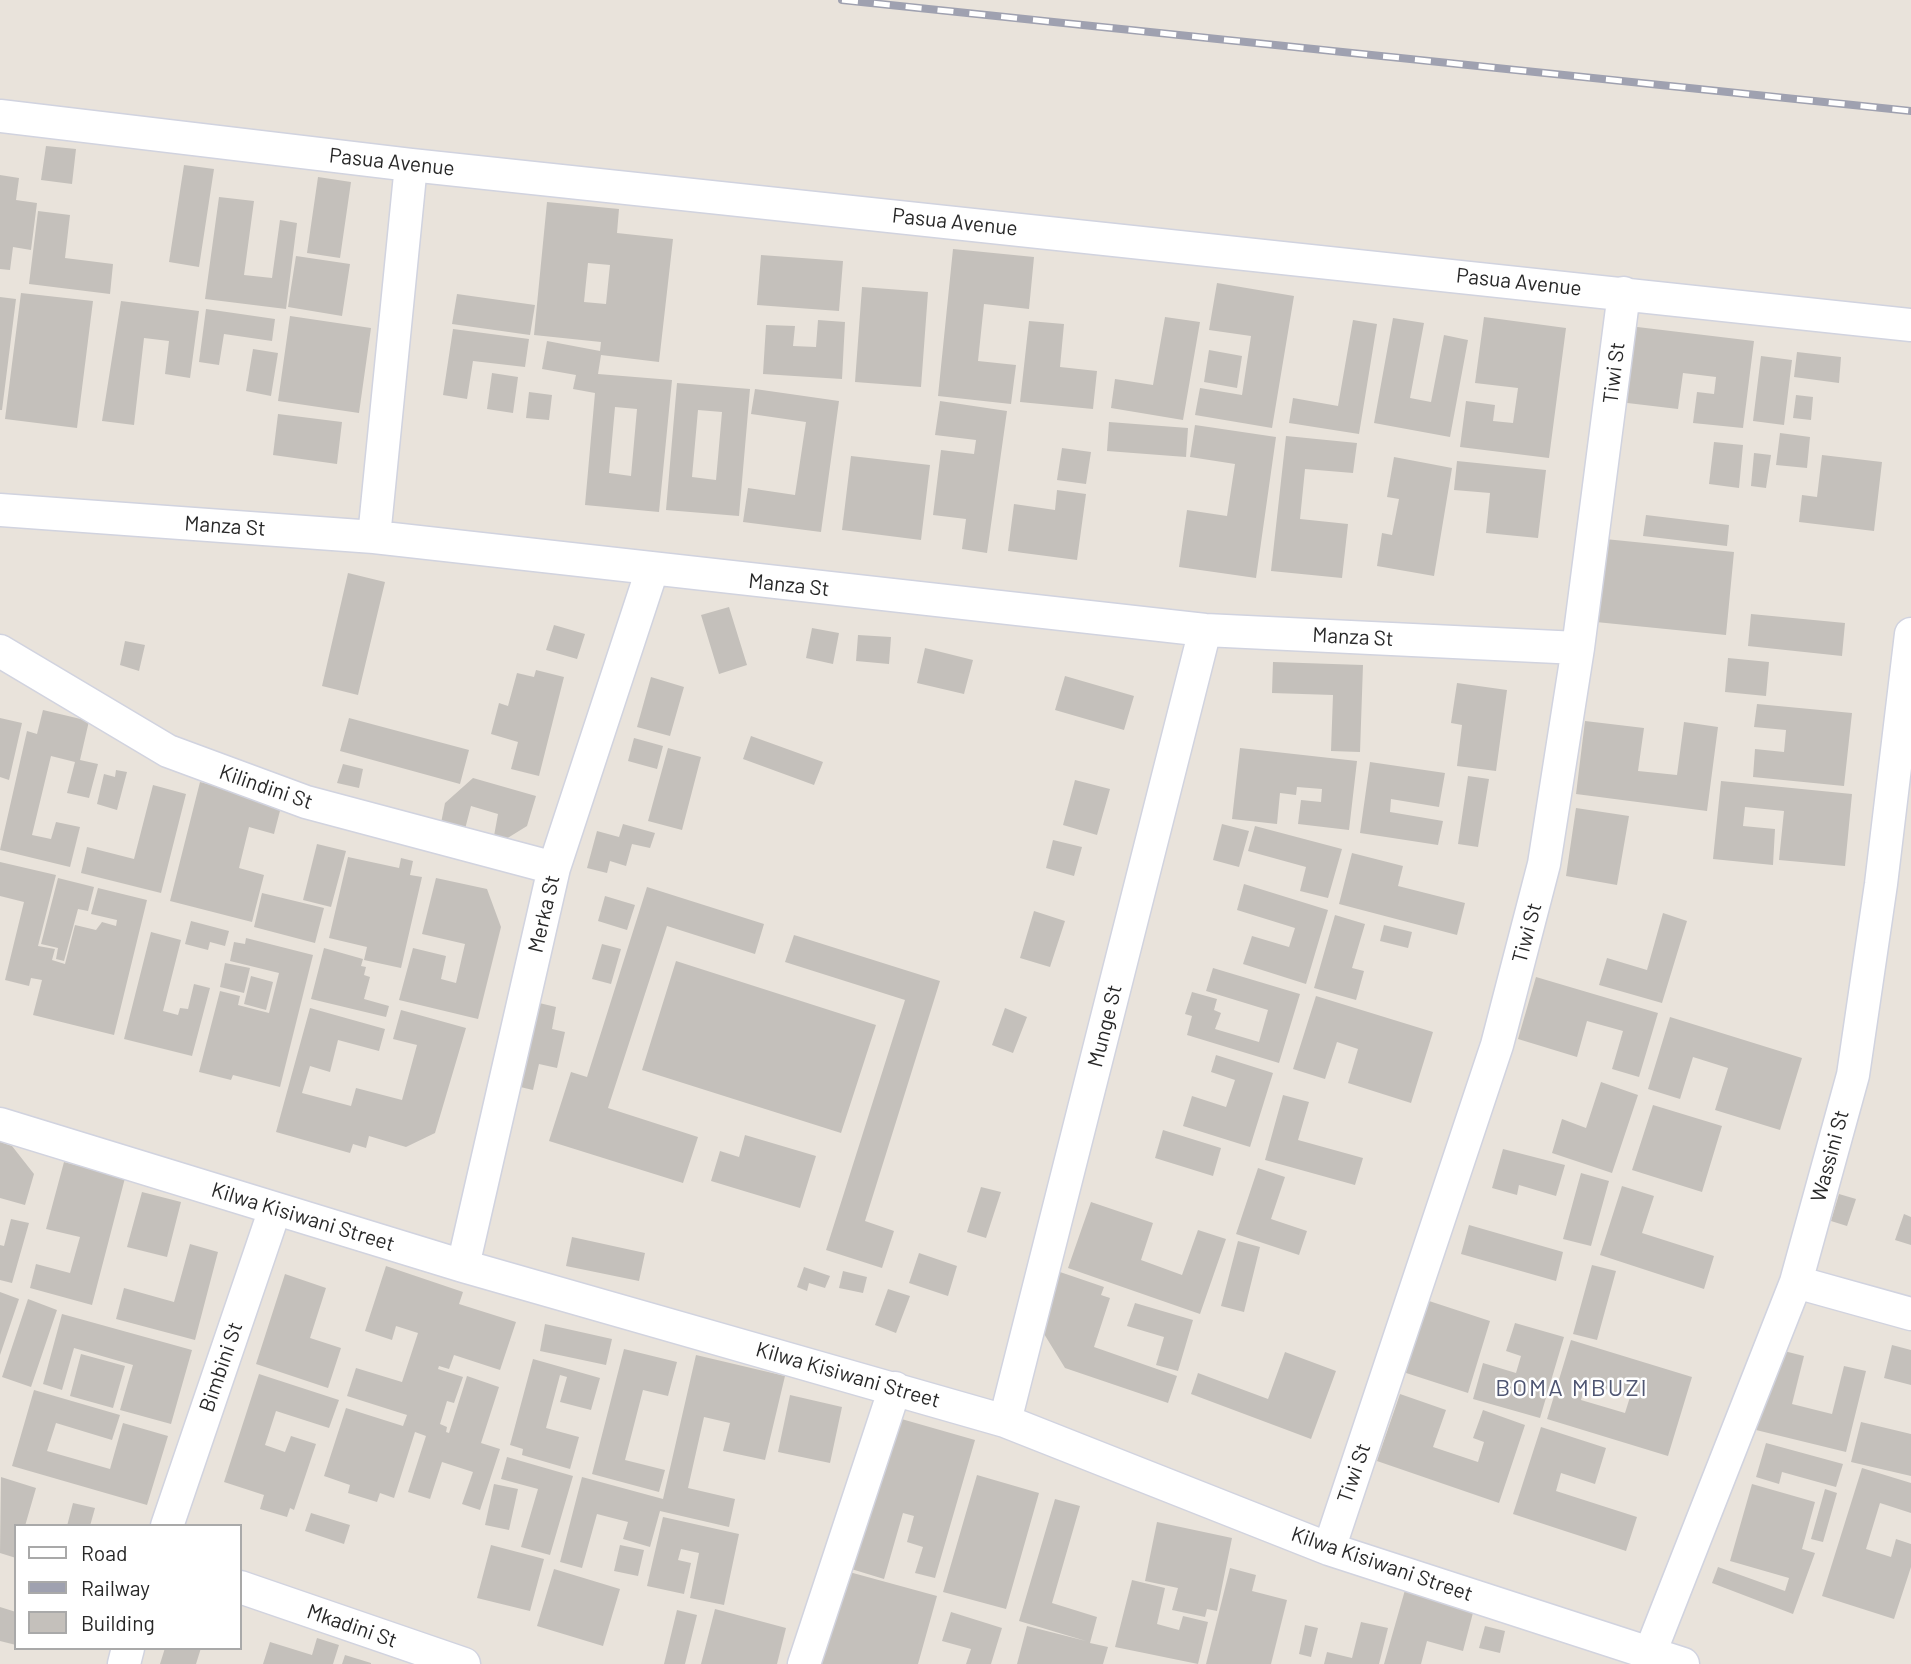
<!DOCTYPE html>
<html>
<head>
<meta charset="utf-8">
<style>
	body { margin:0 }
	#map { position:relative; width:1911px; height:1664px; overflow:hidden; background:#e9e3db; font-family:Barlow,sans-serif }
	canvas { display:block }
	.legend { position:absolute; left:14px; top:1524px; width:228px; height:126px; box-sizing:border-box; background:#fff; border:2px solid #a9a9a9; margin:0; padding:9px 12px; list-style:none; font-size:21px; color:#282828 }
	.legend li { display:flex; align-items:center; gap:14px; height:35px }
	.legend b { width:35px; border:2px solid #a9a9a9 }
</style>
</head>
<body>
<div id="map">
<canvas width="1911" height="1664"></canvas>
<ul class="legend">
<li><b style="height:9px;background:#fff"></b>Road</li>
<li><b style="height:9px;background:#9fa1b0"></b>Railway</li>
<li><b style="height:19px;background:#c4c0bb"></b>Building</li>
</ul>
</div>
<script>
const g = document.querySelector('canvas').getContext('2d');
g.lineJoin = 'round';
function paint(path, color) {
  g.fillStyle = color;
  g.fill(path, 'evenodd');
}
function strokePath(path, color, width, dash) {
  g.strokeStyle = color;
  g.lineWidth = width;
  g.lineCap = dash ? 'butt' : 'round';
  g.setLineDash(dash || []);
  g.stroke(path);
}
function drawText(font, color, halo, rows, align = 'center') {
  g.font = font + ' Barlow,sans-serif';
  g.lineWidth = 5;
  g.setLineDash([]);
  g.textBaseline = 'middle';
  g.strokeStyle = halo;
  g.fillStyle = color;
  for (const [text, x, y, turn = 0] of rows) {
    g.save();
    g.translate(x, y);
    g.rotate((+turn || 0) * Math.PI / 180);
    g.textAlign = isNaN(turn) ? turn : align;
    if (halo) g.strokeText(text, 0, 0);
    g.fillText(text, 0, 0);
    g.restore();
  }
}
paint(new Path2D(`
	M46,146l30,3 -4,35 -31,-4z
	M184,165l30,4 -15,98 -30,-5z
	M0,175l19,3 -3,22 21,3 -6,47 -18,-3 -3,23 -10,-1z
	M318,177l33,5 -11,76 -33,-5z
	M219,197l35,4 -10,74 28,3 8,-58 17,3 -11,86 -81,-10z
	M547,202l72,7 -2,24 56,6 -14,123 -58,-7 -3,19 74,6 -13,132 -74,-7 10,-112 -22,-4 3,-14 -34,-6 5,-28 53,10 1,-9 -67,-7zM588,263l22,2 -4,39 -22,-2zM615,407l22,2 -6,67 -22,-3z
	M38,211l32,4 -5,43 48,6 -3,30 -81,-10z
	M953,249l81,8 -5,52 -45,-5 -6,57 38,4 -5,39 -73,-8z
	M761,255l82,6 -4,50 -82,-6z
	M296,256l54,8 -8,52 -54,-9z
	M1217,283l77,13 -22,132 -77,-13 5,-27 42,7 9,-59 -42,-6z
	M862,287l66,5 -7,95 -66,-5z
	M21,293l72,8 -16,127 -72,-9z
	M457,294l78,11 -5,30 -78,-11z
	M0,297l16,2 -14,111h-2z
	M121,301l78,10 -9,67 -25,-4 4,-33 -25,-3 -10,87 -32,-4z
	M206,309l69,10 -3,22 -48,-7 -5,31 -20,-3z
	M290,316l81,12 -12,85 -81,-12z
	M1165,317l35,5 -17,98 -72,-12 4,-29 38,6z
	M1484,317l82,11 -17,130 -89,-11 6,-46 29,4 -2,16 20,2 5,-35 -43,-5z
	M1393,318l31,5 -14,75 21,4 13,-67 24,5 -18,97 -76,-14z
	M818,320l27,2 -3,57 -79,-5 3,-49 29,1 -2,20 23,1z
	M1353,320l24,4 -18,110 -70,-11 4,-25 45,8z
	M1029,321l35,3 -4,43 37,4 -4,38 -73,-7z
	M1629,326l125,15 -11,87 -50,-5 4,-31 17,2 2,-17 -33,-4 -5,36 -59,-7z
	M453,329l76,10 -4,28 -52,-6 -6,38 -24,-4z
	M253,349l25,4 -7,43 -25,-5z
	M1209,350l33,6 -5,32 -33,-6z
	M1797,352l44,5 -2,26 -45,-6z
	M1761,356l31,4 -8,65 -31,-4z
	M492,373l26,4 -5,36 -26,-4z
	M677,383l73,6 -11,127 -73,-6zM698,410l24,2 -6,68 -24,-3z
	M755,389l84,12 -18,131 -78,-10 5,-34 47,7 11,-73 -55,-8z
	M529,392l23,3 -3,25 -23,-2z
	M1796,395l17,2 -2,23 -18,-2z
	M940,401l67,10 -20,142 -25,-4 4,-30 -33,-4 8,-65 33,4 2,-14 -41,-5z
	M278,414l64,8 -5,42 -64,-9z
	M1109,422l79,6 -2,29 -79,-6z
	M1195,425l81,12 -20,141 -77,-11 8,-57 40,6 8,-52 -45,-7z
	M1780,433l30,4 -3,31 -31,-3z
	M1286,436l71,7 -4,30 -48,-4 -5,50 48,5 -6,54 -71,-7z
	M1714,442l29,3 -4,43 -30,-4z
	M1062,448l29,4 -5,32 -29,-4z
	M1754,453l17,2 -5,33 -15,-2z
	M1822,455l60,7 -8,69 -75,-9 3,-27 15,2z
	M851,456l79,9 -9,75 -79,-10z
	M1394,457l58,11 -18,108 -57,-10 5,-33 10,2 7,-36 -12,-2z
	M1457,461l89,9 -8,68 -52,-5 4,-40 -36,-3z
	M1057,490l29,4 -9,66 -69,-9 6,-47 41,6z
	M1646,515l83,10 -2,21 -84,-10z
	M1605,539l129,13 -8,83 -130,-13z
	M348,573l37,9 -27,113 -36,-9z
	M729,607l18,58 -28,9 -18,-59z
	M1751,614l94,9 -3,33 -94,-10z
	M554,625l31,9 -8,25 -31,-9z
	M812,628l27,5 -6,31 -27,-6z
	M858,635l33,2 -2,27 -33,-3z
	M125,641l20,4 -6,26 -19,-6z
	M925,648l48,12 -9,34 -47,-11z
	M1728,658l41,4 -3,34 -41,-4z
	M1273,662l90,3 -3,87 -29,-1 2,-56 -61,-2z
	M536,670l28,7 -25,99 -28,-7 7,-27 -27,-8 8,-31 9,3 9,-33 17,4z
	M1065,676l69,20 -10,34 -69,-20z
	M651,677l33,10 -14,49 -33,-9z
	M1457,683l50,7 -11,81 -39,-5 5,-41 -11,-2z
	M1757,704l95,9 -8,73 -91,-9 2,-28 29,3 2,-22 -32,-3z
	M43,710l46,11 -9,39 18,4 -9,34 -22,-5 8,-31 -24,-6 -19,79 19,4 5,-17 24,5 -10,40 -70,-17 27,-119 10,3z
	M0,718l22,5 -13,57 -9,-3z
	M349,718l120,32 -9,34 -120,-33z
	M1585,721l59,7 -6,43 39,4 7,-53 34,5 -11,84 -131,-17z
	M751,736l72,26 -9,23 -71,-26z
	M634,738l29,8 -6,23 -29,-8z
	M668,748l33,9 -19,73 -34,-9z
	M1240,748l117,13 -8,69 -51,-6 3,-24 20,2 1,-13 -25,-2 -1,8 -16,-2 -3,31 -45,-5z
	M1370,762l75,11 -6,34 -48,-8 -1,13 53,9 -5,24 -78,-12z
	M343,764l20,5 -4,19 -22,-5z
	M116,770l11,2 -10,38 -20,-6 7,-30 11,3z
	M1468,776l21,3 -11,68 -20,-3z
	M473,778l63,18 -9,30 -21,13 -12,-3 4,-22 -27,-8 -6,23 -24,-6 4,-20z
	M1075,780l35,9 -13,46 -34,-10z
	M1721,781l131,13 -7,72 -66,-6 5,-49 -39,-4 -2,19 32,3 -2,36 -60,-6z
	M200,782l82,21 -8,31 -25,-7 -10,41 25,7 -12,47 -82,-21z
	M153,785l33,9 -25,99 -80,-20 6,-26 47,12z
	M1576,808l53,8 -12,69 -51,-9z
	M623,824l32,9 -5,15 -18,-4 -6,22 -16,-5 -3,12 -20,-5 10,-37 22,6z
	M1222,824l27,7 -10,36 -26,-7z
	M1255,826l87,23 -14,49 -28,-7 6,-24 -58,-16z
	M1053,840l29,7 -8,29 -28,-8z
	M317,844l29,7 -15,56 -28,-7z
	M1352,853l51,13 -5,20 67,17 -8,32 -118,-31z
	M348,857l51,11 2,-10 12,3 -3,14 12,2 -21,91 -37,-8 3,-13 -38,-9z
	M0,862l56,13 -18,71 17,3 -3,11 13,4 10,-39 21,5 6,-8 14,4 1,-6 -26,-6 7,-26 49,12 -33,135 -81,-20 9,-35 -11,-2 -2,8 -24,-6 19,-78 -24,-6z
	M58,878l36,9 -6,24 -10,-2 -14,52 -8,-2 2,-11 -17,-4z
	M436,878l51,11 14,38 -23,92 -79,-19 14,-52 33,8 -5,23 15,4 9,-39 -43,-10z
	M1244,884l84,26 -22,74 -63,-20 9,-28 37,11 6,-19 -58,-18z
	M647,887l117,37 -9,30 -88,-28 -59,182 90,29 -15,46 -134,-42 22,-69 16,5z
	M262,893l62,15 -9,35 -61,-16z
	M605,896l30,9 -8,25 -29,-9z
	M1034,911l31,10 -15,46 -30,-9z
	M1663,913l24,8 -25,82 -63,-18 8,-27 40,12z
	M1335,915l30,9 -13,44 12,3 -8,29 -42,-12z
	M191,921l38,10 -4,15 -15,-4 -2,8 -23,-6z
	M1384,925l28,7 -4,16 -28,-7z
	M151,932l30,8 -18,71 15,4 2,-7 8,1 6,-25 16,4 -18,68 -68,-17z
	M794,935l146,46 -75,240 29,10 -12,37 -56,-18 79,-250 -120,-38z
	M246,938l67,17 -33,132 -47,-12 -2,5 -32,-8 21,-81 20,5 -2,9 31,8 10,-40 -49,-12 4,-19 11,2z
	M602,944l19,5 -10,35 -19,-5z
	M324,948l39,11 -2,7 5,1 -2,8 6,2 -6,22 25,7 -3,11 -75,-18z
	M676,961l200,64 -35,108 -199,-63z
	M225,963l25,5 -6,25 -24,-6z
	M1213,968l87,26 -21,69 -92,-28 5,-19 -7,-2 7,-22 25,7 -3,11 7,3 -6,16 44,13 9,-32 -62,-19z
	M251,976l22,6 -7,28 -22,-6z
	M1536,977l122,36 -19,64 -27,-8 11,-38 -36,-10 -10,36 -59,-18z
	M1316,996l117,36 -22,71 -63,-20 10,-34 -21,-7 -12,37 -32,-10z
	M535,1002l21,5 -4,22 13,3 -8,36 -18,-4 -6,26 -17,-4z
	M310,1008l75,21 -6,22 -41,-11 -8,32 -20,-6 -8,27 49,13 5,-18 46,12 15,-55 -24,-6 8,-29 65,18 -31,105 -29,14 -37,-11 -3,12 -13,-4 -3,9 -74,-21z
	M1005,1008l22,9 -14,36 -21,-8z
	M1670,1017l132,41 -22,72 -65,-20 13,-42 -35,-11 -13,42 -32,-10z
	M1216,1055l57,18 -23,74 -67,-21 9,-30 34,11 9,-27 -24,-8z
	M1601,1082l37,13 -26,78 -60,-20 10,-34 24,9z
	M1283,1095l26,7 -11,38 65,18 -8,27 -90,-25z
	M1653,1105l69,21 -20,66 -70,-22z
	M1163,1130l58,18 -8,28 -58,-18z
	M745,1135l71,21 -16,52 -89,-27 9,-30 19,6z
	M0,1142l12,4 22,28 -9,31 -25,-7z
	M1503,1149l62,16 -9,31 -37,-11 -2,10 -25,-7z
	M64,1162l61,16 -33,127 -62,-17 6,-24 34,9 10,-36 -34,-8z
	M1258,1168l27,9 -14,42 36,12 -8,24 -63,-21z
	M1581,1173l28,8 -18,65 -28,-7z
	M1622,1186l32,10 -12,37 72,23 -10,33 -104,-34z
	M981,1187l20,5 -15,46 -19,-6z
	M142,1192l39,10 -14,55 -40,-10z
	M1839,1194l17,5 -9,27 -16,-5z
	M1091,1202l62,21 -12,37 41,15 16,-45 28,9 -26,75 -132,-46z
	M1904,1214l7,3v28l-16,-5z
	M11,1219l18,4 -17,60 -12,-3v-35l4,1z
	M1469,1225l94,27 -7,29 -95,-27z
	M572,1237l73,16 -6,28 -73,-15z
	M1238,1241l22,6 -16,65 -23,-6z
	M190,1244l28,8 -23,88 -79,-21 8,-31 50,14z
	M919,1253l38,13 -9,30 -39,-13z
	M1592,1265l24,6 -19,69 -24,-6z
	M386,1266l77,26 -4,12 57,18 -16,48 -46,-15 -5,14 -10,-3 -1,3 25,8 -9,26 -7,-2 -7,23 7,3 -1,5 3,1 18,-57 32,11 -18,56 19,6 -20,61 -18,-6 11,-32 -31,-10 -12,37 -22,-7 18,-56 -11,-4 -21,66 -14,-5 -3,9 -29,-9 2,-8 -26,-9 22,-68 57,18 4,-11 -60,-19 9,-28 46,14 16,-49 -22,-7 -4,14 -27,-9z
	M804,1267l26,9 -5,12 -16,-5 -2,8 -10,-4z
	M843,1271l24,6 -4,16 -24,-5z
	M1060,1272l44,15 -3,8 9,3 -16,49 83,29 -9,27 -103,-35 -24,-39z
	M285,1274l41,14 -16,50 31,10 -13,40 -72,-24z
	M888,1289l22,7 -14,37 -21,-8z
	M0,1292l19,7 -19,56z
	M28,1299l29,11 -26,77 -29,-10z
	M1426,1300l64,21 -22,72 -65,-21z
	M1135,1303l58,17 -15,51 -22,-6 8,-28 -37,-11z
	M62,1314l130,36 -21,74 -51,-14 13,-45 -59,-17 -12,42 -19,-6z
	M1515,1323l49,14 -24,81 -67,-19 10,-36 33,10 5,-17 -15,-5z
	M545,1324l67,15 -6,26 -66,-14z
	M1571,1340l121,37 -24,79 -121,-37zM1586,1383l44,14 -5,16 -44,-13z
	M1892,1345l19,5v35l-27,-7z
	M624,1349l53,13 -9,34 -25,-6 -18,70 40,10 -6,22 -67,-18z
	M1776,1349l28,7 -12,48 40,10 12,-48 22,5 -20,81 -90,-22z
	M1285,1352l51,19 -25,68 -120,-45 7,-21 70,26z
	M81,1354l44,12 -12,42 -43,-12z
	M696,1355l89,21 -20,84 -42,-9 7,-28 -26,-6 -16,71 47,11 -6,28 -69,-16 -10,36 -27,-8 5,-17 -31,-8 -15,54 -22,-6 22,-85 81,22z
	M533,1359l67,19 -9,32 -31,-8 7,-25 -7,-2 -14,53 33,9 -9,32 -48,-14 1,-6 -13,-4z
	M259,1374l80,26 -10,28 -53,-17 -11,34 20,7 6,-16 25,8 -22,66 -4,-2 -3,9 -27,-8 4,-14 -40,-13z
	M34,1390l86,25 -8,25 -56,-17 -9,28 63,18 13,-46 45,13 -21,69 -135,-39z
	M1400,1394l46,16 -13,37 45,15 6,-20 -11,-4 10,-28 42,15 -26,78 -122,-42z
	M790,1395l52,12 -12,56 -52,-11z
	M891,1416l84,24 -40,138 -20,-5 8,-26 -16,-5 7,-26 -11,-3 -19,66 -36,-11z
	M1861,1422l50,12v42l-60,-14z
	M1541,1427l65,21 -11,36 -34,-11 -5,18 81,26 -11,34 -113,-37z
	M1766,1443l77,21 -7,23 -54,-15 -3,12 -23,-7z
	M507,1457l66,19 -23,79 -29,-8 17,-58 -37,-10z
	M1862,1468l49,15v30l-31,-10 -14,46 25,8 5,-18 15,5v23l-17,52 -72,-23z
	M977,1475l62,18 -33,116 -63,-17z
	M1,1477l35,11 -11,38h-9v32l-16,-5z
	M494,1484l24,5 -9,41 -24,-5z
	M1752,1484l63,18 -13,47 13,4 -22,61 -81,-31 6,-16 67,24 4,-13 -59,-17z
	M1825,1489l12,4 -14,49 -12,-3z
	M1055,1499l25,7 -28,97 45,14 -7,26 18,4 -5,17h-86l10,-38 59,15 -67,-20z
	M73,1503l22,5 -5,18h-23z
	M311,1513l39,12 -6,19 -39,-13z
	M663,1517l76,17 -15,71 -34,-7 9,-45 -18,-4 -3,11 13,3 -7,31 -37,-8z
	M1157,1522l75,16 -15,73 -10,-2 -2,8 -33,-7 6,-22 -33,-7z
	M491,1545l53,14 -14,52 -53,-13z
	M620,1545l24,5 -6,26 -24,-5z
	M1230,1568l26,7 -4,16 35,9 -16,64h-65z
	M554,1569l66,20 -17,57 -66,-20z
	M842,1570l95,26 -19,68h-103z
	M1132,1580l33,8 -8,36 22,6 4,-14 25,6 -10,42 -83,-17z
	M1405,1590l69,19 -11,42 -36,-10 -6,23h-37z
	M0,1607l16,5v33l-16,-4z
	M715,1609l71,19 -9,36h-76z
	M677,1610l20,5 -12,49h-21z
	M951,1612l51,16 -11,36h-25l5,-15 -29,-8z
	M1361,1622l27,6 -9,36h-55l3,-12 25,6z
	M1305,1625l13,3 -7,29 -12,-3z
	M1485,1626l20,5 -5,22 -21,-5z
	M317,1638l22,7 -6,19h-70l7,-22 42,13z
	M165,1648h36l-5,16h-36z
	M345,1655l26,8v1h-29z`), '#c4c0bb');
const minor = new Path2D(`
	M0,116l411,49 1500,160
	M0,510l374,27 831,93 373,18
	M374,537l37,-372
	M0,651l168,100 138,51 248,66
	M0,1124l463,142 542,155 324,128 354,115
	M463,1266l91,-398 98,-298
	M1796,1282l115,32
	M1005,1421l200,-791
	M167,1526l108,-317
	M1329,1549l168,-504 47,-181 34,-216 46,-355
	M240,1587l224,77
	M1650,1653l146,-371 57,-207 28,-191 30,-250
	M124,1664l4,-16
	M804,1664l91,-276`);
strokePath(minor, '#d1d3df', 35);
strokePath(minor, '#fff', 32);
const rail = new Path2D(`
	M842,0l1069,111`);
strokePath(rail, '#9fa1b0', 8);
strokePath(rail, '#fff', 5, [16]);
drawText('21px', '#282828', '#fff', [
	["Pasua Avenue",392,162,6],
	["Pasua Avenue",955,222,6],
	["Pasua Avenue",1519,282,6],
	["Tiwi St",1614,373,-83],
	["Manza St",225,526,4],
	["Manza St",789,585,6],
	["Manza St",1353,637,3],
	["Kilindini St",266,787,19],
	["Merka St",544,914,-77],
	["Tiwi St",1527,933,-75],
	["Munge St",1105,1026,-76],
	["Wassini St",1830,1156,-75],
	["Kilwa Kisiwani Street",303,1217,17],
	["Bimbini St",221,1367,-71],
	["Kilwa Kisiwani Street",848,1375,16],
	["Tiwi St",1354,1473,-71],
	["Kilwa Kisiwani Street",1382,1564,19],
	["Mkadini St",352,1626,19]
]);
g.letterSpacing = '2px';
drawText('24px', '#4e5572', '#fff', [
	["BOMA MBUZI",1572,1388]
]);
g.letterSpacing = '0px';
</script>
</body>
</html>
